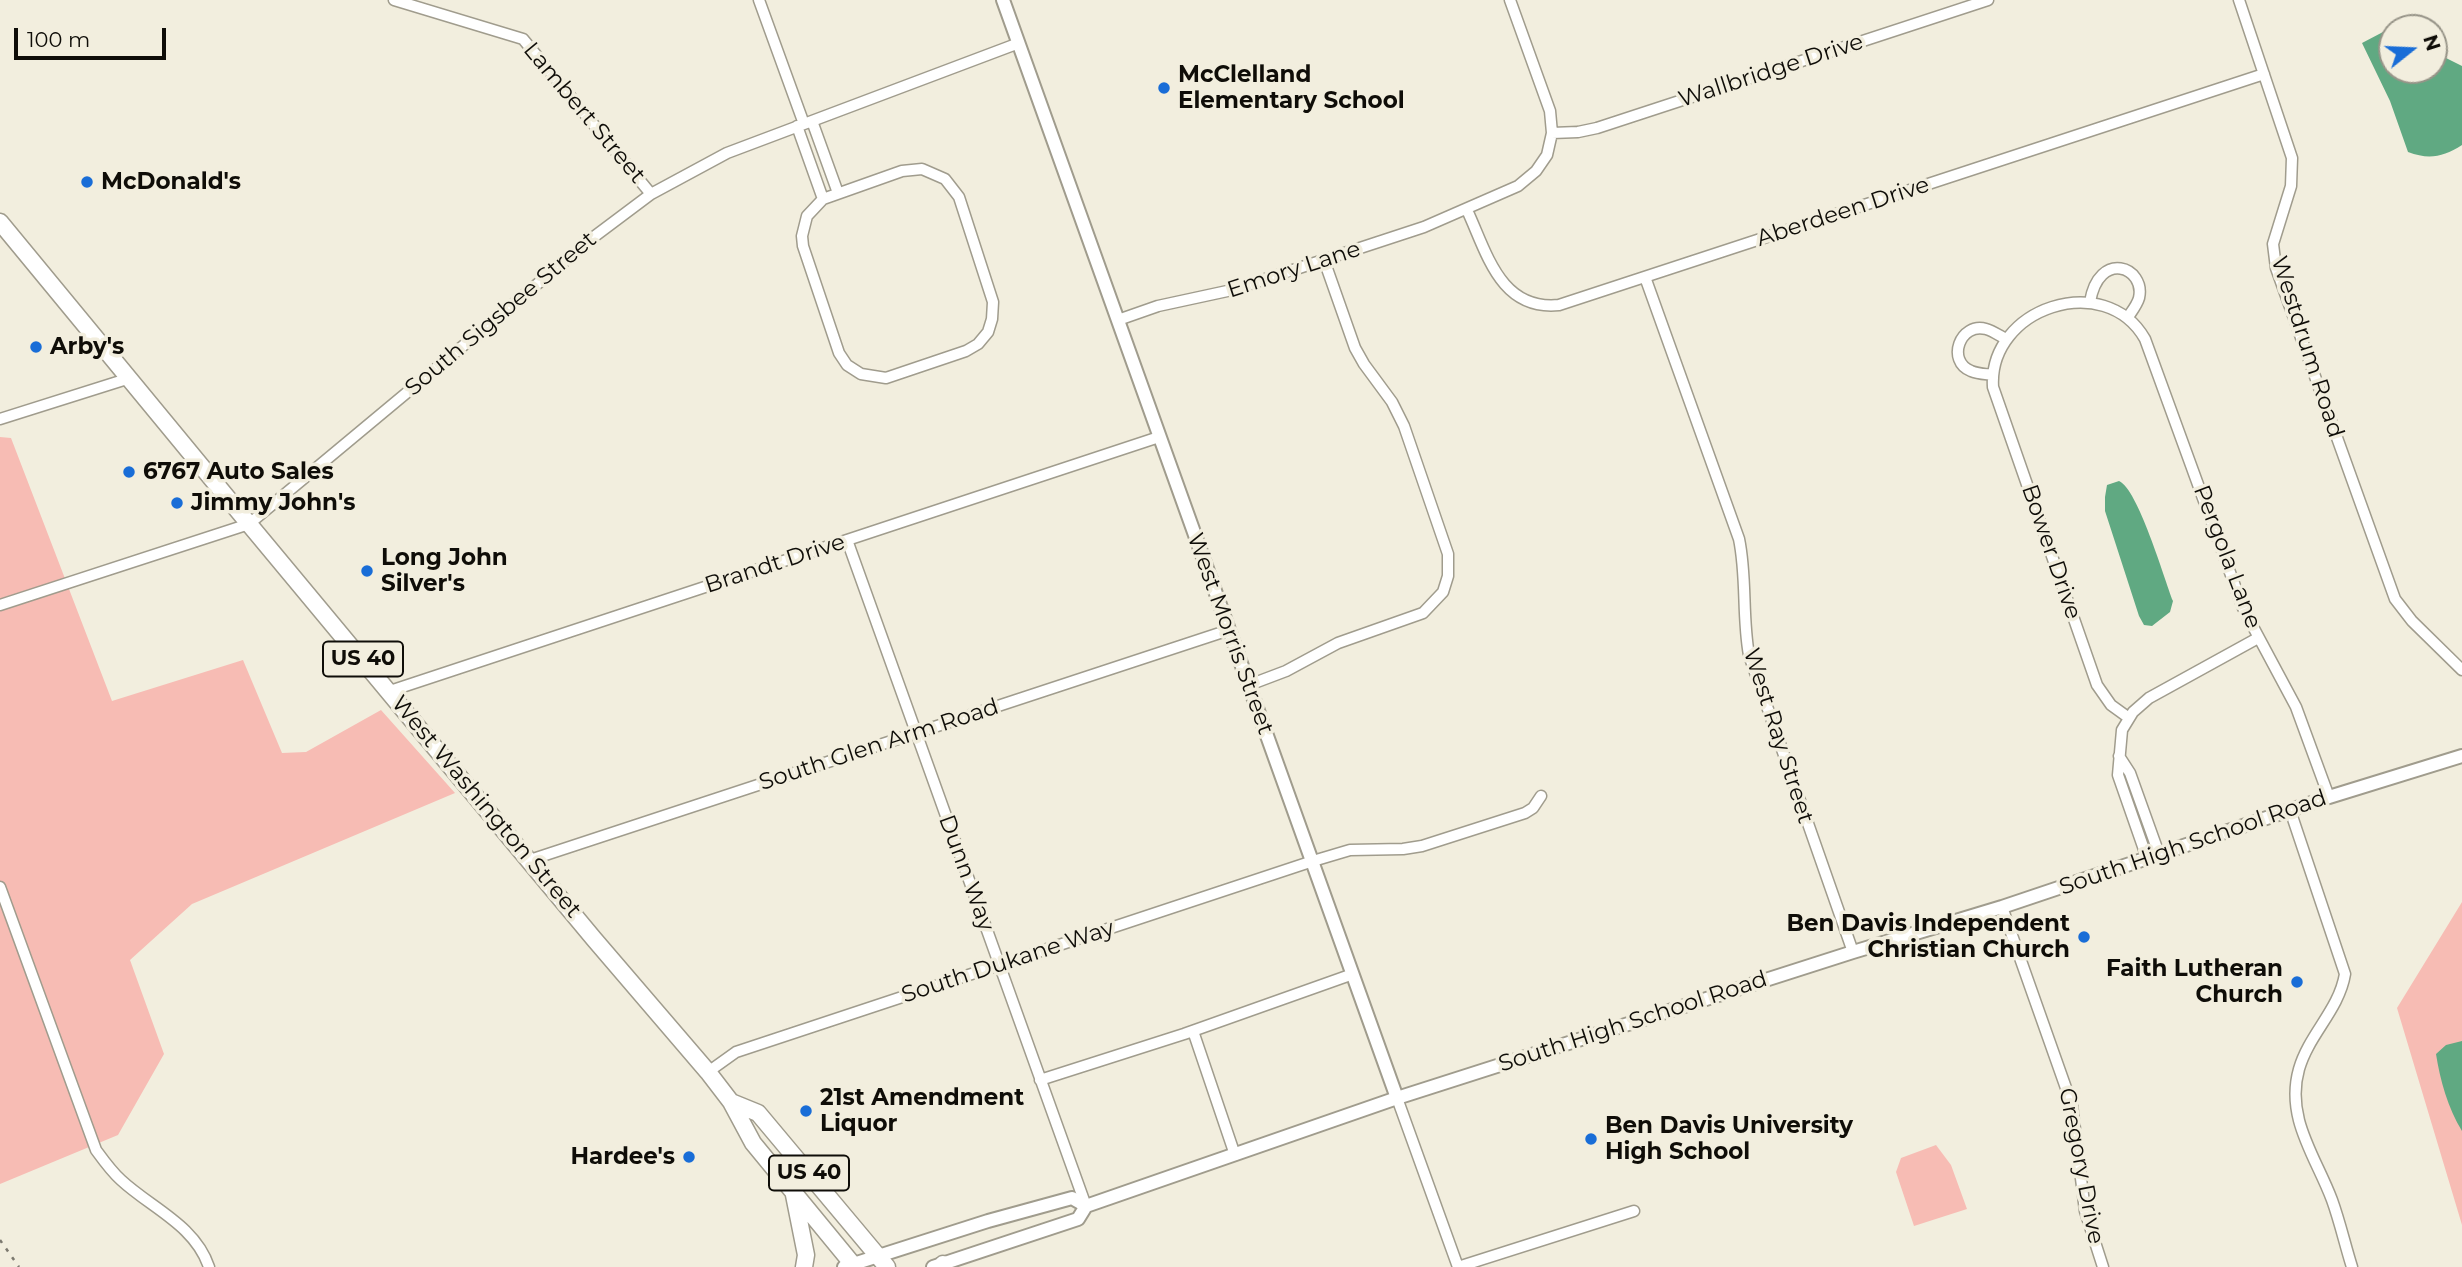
<!DOCTYPE html>
<html>
<head>
<meta charset="utf-8">
<style>
	body { margin:0 }
	#map { position:relative; width:2462px; height:1267px; overflow:hidden; background:#f2eede; font-family:Montserrat,sans-serif }
	canvas { display:block }
	.north { position:absolute; left:2378px; top:14px; width:70px; height:70px; box-sizing:border-box; background:#f2eede; border:2px solid #979488; border-radius:50%; rotate:72deg; font-size:19px; font-weight:700; line-height:28px; text-align:center; color:#0f0d08 }
	.north::after { content:''; display:block; margin:auto; width:24px; height:32px; background:#196dd7; clip-path:polygon(50% 0,100% 100%,50% 72%,0 100%) }
	.scale { position:absolute; left:14px; top:28px; width:152px; height:32px; box-sizing:border-box; border:4px solid #0f0d08; border-top:0; padding-left:9px; font-size:21px; line-height:24px; white-space:nowrap; color:#0f0d08; -webkit-text-stroke:5px #f2eede; paint-order:stroke }
</style>
</head>
<body>
<div id="map">
<canvas width="2462" height="1267"></canvas>
<div class="north">N</div>
<div class="scale">100 m</div>
</div>
<script>
const g = document.querySelector('canvas').getContext('2d');
g.lineJoin = 'round';
function paint(path, color) {
  g.fillStyle = color;
  g.fill(path, 'evenodd');
}
function strokePath(path, color, width, dash) {
  g.strokeStyle = color;
  g.lineWidth = width;
  g.lineCap = dash ? 'butt' : 'round';
  g.setLineDash(dash || []);
  g.stroke(path);
}
function drawText(font, color, halo, rows, align = 'center') {
  g.font = font + ' Montserrat,sans-serif';
  g.lineWidth = 7;
  g.setLineDash([]);
  g.textBaseline = 'middle';
  g.strokeStyle = halo;
  g.fillStyle = color;
  for (const [text, x, y, turn = 0] of rows) {
    g.save();
    g.translate(x, y);
    g.rotate((+turn || 0) * Math.PI / 180);
    g.textAlign = isNaN(turn) ? turn : align;
    if (halo) g.strokeText(text, 0, 0);
    g.fillText(text, 0, 0);
    g.restore();
  }
}
paint(new Path2D(`
	M0,437l11,1 101,263 131,-41 39,93 24,-1 75,-42 74,83 -263,111 -62,56 34,94 -46,81 -118,49z
	M2462,902v323l-65,-217z
	M1936,1145l15,20 16,44 -53,17 -18,-54 5,-14z`), '#f7bcb4');
paint(new Path2D(`
	M2392,31v39h42v-18l28,14v79c-19,12 -33,15 -54,7l-18,-51 -28,-58 21,-11z
	M2119,481c19,8 45,97 54,120l-3,11 -18,14 -8,-1 -5,-9 -34,-105v-14l2,-12z
	M2462,1041v90c-14,-23 -22,-51 -26,-77l10,-9z`), '#60a982');
const minor = new Path2D(`
	M394,0l129,39 128,155
	M759,0l45,124
	M2239,0l53,158 -1,28 -18,58 3,24 119,331 17,22 50,49
	M812,121l26,72
	M797,126l26,73
	M1552,133l26,-1 19,-4 391,-128
	M922,169l23,10 14,18 34,105 -1,17 -4,13 -10,12 -12,7 -80,27 -25,-4 -14,-9 -8,-12 -36,-107 -1,-10 5,-20 16,-17 79,-28z
	M1467,210c20,43 33,101 92,95l705,-231
	M1645,277l94,262c8,38 3,78 10,116l104,297
	M2090,302c9,-53 56,-35 49,-4 -2,7 -7,13 -11,19
	M1118,320l40,-14 74,-16 192,-63 94,-41 18,-15 11,-16 5,-22 -2,-22 -40,-111
	M1993,375c-7,-1 -15,-1 -22,-4 -25,-10 -11,-49 15,-42 7,2 14,7 20,10
	M0,419l130,-41
	M847,540l239,666
	M0,605l249,-81 346,-288 56,-42 76,-41 292,-110
	M1249,685l37,-14 52,-28 85,-30 20,-21 5,-16v-22l-44,-128 -12,-24 -28,-38 -9,-16 -31,-88
	M390,691l769,-254
	M2129,718l-18,-13 -14,-20 -104,-298c-5,-79 112,-118 152,-48l98,269 53,99 33,90
	M2119,756l11,17 29,81
	M2290,810l55,164c-6,36 -36,60 -46,95 -14,49 17,88 33,131 8,22 13,45 20,67
	M2147,858l-29,-83 4,-45 11,-18 16,-14 109,-60
	M530,860l699,-230
	M0,887l96,263c8,11 15,21 25,30 30,28 74,45 88,87
	M2002,907l70,198 13,106 18,56
	M1193,1031l42,124
	M708,1072l28,-20 577,-191 37,-11 53,-1 19,-3 103,-33 8,-5 8,-12
	M1040,1080l144,-46 169,-60
	M1397,1098l61,169 176,-56`);
const tertiary = new Path2D(`
	M1003,0l394,1098
	M844,1267l144,-46 84,-23 14,8
	M933,1267l145,-48 8,-13 311,-108 456,-146 149,-45 327,-110 133,-41`);
const primary = new Path2D(`
	M0,222l249,302 345,415 114,133 23,30 22,41 102,124
	M731,1102l27,11 129,154
	M794,1195l12,60 -2,12
	M942,1267l1,-3`);
strokePath(minor, '#a09c8d', 13);
strokePath(tertiary, '#a09c8d', 16);
strokePath(primary, '#a09c8d', 19);
strokePath(minor, '#fff', 10);
strokePath(tertiary, '#fff', 12);
strokePath(primary, '#fff', 16);
strokePath(new Path2D(`
	M0,1240l19,27`), '#7c796f', 2.5, [3.5, 7]);
for (const [x, y, r, color] of [
	[1164,88,7,"#196dd7"],
	[87,182,7,"#196dd7"],
	[36,347,7,"#196dd7"],
	[129,472,7,"#196dd7"],
	[177,503,7,"#196dd7"],
	[367,571,7,"#196dd7"],
	[2084,937,7,"#196dd7"],
	[2297,982,7,"#196dd7"],
	[806,1111,7,"#196dd7"],
	[1591,1139,7,"#196dd7"],
	[689,1157,7,"#196dd7"]
]) {
  const dot = new Path2D();
  dot.arc(x, y, r, 0, 2 * Math.PI);
  g.fillStyle = color;
  g.fill(dot);
  strokePath(dot, '#f2eede', 2.5);
}
for (const [x, y, w] of [
	[363,659,80],
	[809,1173,80]
]) {
  const box = new Path2D();
  box.roundRect(x - w / 2, y - 17.5, w, 35, 5);
  g.fillStyle = '#f2eede';
  g.fill(box);
  strokePath(box, '#0f0d08', 2);
}
drawText('bold 21px', '#0f0d08', null, [
	["US 40",363,659],
	["US 40",809,1173]
]);
drawText('23px', '#0f0d08', '#f2eede', [
	["Wallbridge Drive",1771,71,-18],
	["Lambert Street",584,113,50],
	["Aberdeen Drive",1843,212,-18],
	["Emory Lane",1294,270,-18],
	["South Sigsbee Street",501,314,-40],
	["Westdrum Road",2307,347,72],
	["Bower Drive",2051,552,71],
	["Pergola Lane",2227,557,69],
	["Brandt Drive",775,564,-18],
	["West Morris Street",1230,634,70],
	["West Ray Street",1778,736,72],
	["South Glen Arm Road",879,745,-18],
	["West Washington Street",486,807,50],
	["South High School Road",2193,843,-19],
	["Dunn Way",966,873,70],
	["South Dukane Way",1008,962,-18],
	["South High School Road",1633,1022,-18],
	["Gregory Drive",2081,1166,79]
]);
drawText('bold 23px', '#0f0d08', '#f2eede', [
	["McClelland",1178,75],
	["Elementary School",1178,101],
	["McDonald's",101,182],
	["Arby's",50,347],
	["6767 Auto Sales",143,472],
	["Jimmy John's",191,503],
	["Long John",381,558],
	["Silver's",381,584],
	["Ben Davis Independent",2070,924,"right"],
	["Christian Church",2070,950,"right"],
	["Faith Lutheran",2283,969,"right"],
	["Church",2283,995,"right"],
	["21st Amendment",820,1098],
	["Liquor",820,1124],
	["Ben Davis University",1605,1126],
	["High School",1605,1152],
	["Hardee's",675,1157,"right"]
], 'left');
</script>
</body>
</html>
